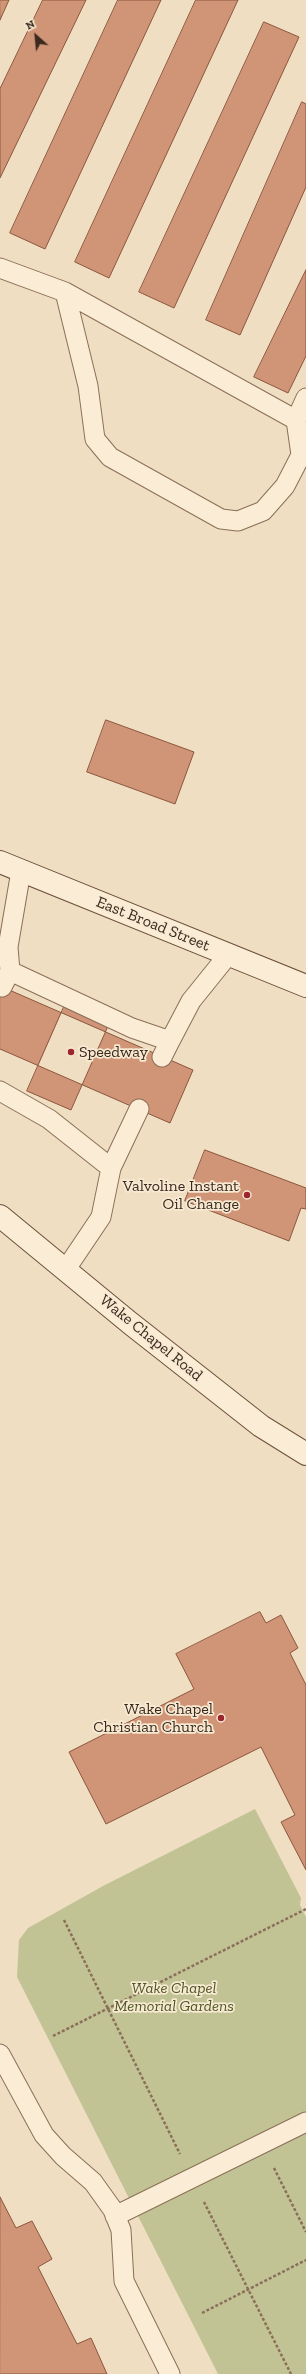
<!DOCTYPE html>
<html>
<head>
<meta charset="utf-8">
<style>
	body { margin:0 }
	#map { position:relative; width:306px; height:2374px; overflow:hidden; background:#f0dec2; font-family:"Zilla Slab",serif }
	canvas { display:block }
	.north { position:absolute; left:16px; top:16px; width:40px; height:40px; -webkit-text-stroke:3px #f7e9d2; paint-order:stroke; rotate:333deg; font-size:11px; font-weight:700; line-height:16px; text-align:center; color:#3a291d }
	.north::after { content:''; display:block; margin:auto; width:14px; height:18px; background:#3a291d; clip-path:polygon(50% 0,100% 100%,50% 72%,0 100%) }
</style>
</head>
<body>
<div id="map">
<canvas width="306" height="2374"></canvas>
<div class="north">N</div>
</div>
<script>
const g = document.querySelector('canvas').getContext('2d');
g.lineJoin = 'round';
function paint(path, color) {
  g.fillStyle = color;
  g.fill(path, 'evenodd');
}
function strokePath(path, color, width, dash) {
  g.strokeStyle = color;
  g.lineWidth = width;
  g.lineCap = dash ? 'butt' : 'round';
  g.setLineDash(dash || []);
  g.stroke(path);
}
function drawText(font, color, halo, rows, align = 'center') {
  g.font = font + ' "Zilla Slab",serif';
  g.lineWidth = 3.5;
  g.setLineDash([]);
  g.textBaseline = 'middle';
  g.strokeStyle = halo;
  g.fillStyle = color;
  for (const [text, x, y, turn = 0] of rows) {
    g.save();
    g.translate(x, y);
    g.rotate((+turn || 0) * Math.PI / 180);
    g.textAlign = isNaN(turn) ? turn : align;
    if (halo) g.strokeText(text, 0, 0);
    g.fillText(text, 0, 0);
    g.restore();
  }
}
paint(new Path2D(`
	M255,1809l46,89 -1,7 6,12v457h-88l-201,-397 2,-37 9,-12 75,-42z`), '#c1c395');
const building = new Path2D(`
	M0,0h9l-9,20z
	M43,0h43l-86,178v-89z
	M118,0h43l-116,249 -35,-16z
	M196,0h42l-129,278 -34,-16z
	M264,22l35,15 -125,271 -35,-16z
	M302,102l4,2v83l-66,148 -34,-15z
	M306,270v86l-18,37 -34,-16z
	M106,720l88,32 -19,52 -88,-32z
	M0,986l193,84 -23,53 -170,-74z
	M64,1007l44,19 -37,84 -44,-19z
	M205,1150l101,38v21l-5,-1 -12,33 -104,-40z
	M260,1612l6,11 15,-8 17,33 -8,5 16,32v185l-25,-48 14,-7 -34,-68 -155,77 -37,-72 125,-63 -18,-35z
	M0,2197l16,31 16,-7 20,38 -14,8 39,77 14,-6 16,36h-107z`);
paint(building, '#d09476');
strokePath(building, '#8b563d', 1);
const service = new Path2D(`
	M0,268l65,24 231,128 10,-22
	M65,292l23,94 7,53 15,18 111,62 17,2 25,-10 22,-25 16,-31 -5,-35
	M21,871l-13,76 2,24 122,57 38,13 21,-40 37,-46
	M2,987l8,-16
	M162,1057l8,-16
	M0,1091l49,28 62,49 -10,49 -35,52
	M111,1168l28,-59
	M0,2054l44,81 19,21 30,26 20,28 8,20 3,51 46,93
	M115,2216l191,-94`);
const secondary = new Path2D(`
	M0,862l306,124
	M0,1216l130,107 131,103 45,28`);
strokePath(service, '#8b6f58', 21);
strokePath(secondary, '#6c503b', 24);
strokePath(new Path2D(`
	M64,1920l116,234
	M53,2036l253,-127
	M274,2168l32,64
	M204,2202l87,172
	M202,2313l104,-53`), '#8b6f58', 2.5, [3, 2]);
strokePath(service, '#faecd5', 19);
strokePath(secondary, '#faecd5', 22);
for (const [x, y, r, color] of [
	[71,1052,4,"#9c252f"],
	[247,1195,4,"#9c252f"],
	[221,1718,4,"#9c252f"]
]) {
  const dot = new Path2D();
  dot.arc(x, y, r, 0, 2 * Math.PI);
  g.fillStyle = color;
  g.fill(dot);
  strokePath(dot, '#f7e9d2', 1.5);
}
drawText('16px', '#3a291d', '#f7e9d2', [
	["East Broad Street",153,924,22],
	["Wake Chapel Road",151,1338,39]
]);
drawText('16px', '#3a291d', '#f7e9d2', [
	["Speedway",79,1052,"left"],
	["Valvoline Instant",239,1186],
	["Oil Change",239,1204],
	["Wake Chapel",213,1709],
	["Christian Church",213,1727]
], 'right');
drawText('italic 16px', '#4e5723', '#f7e9d2', [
	["Wake Chapel",174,1988],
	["Memorial Gardens",174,2006]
]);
</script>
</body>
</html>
